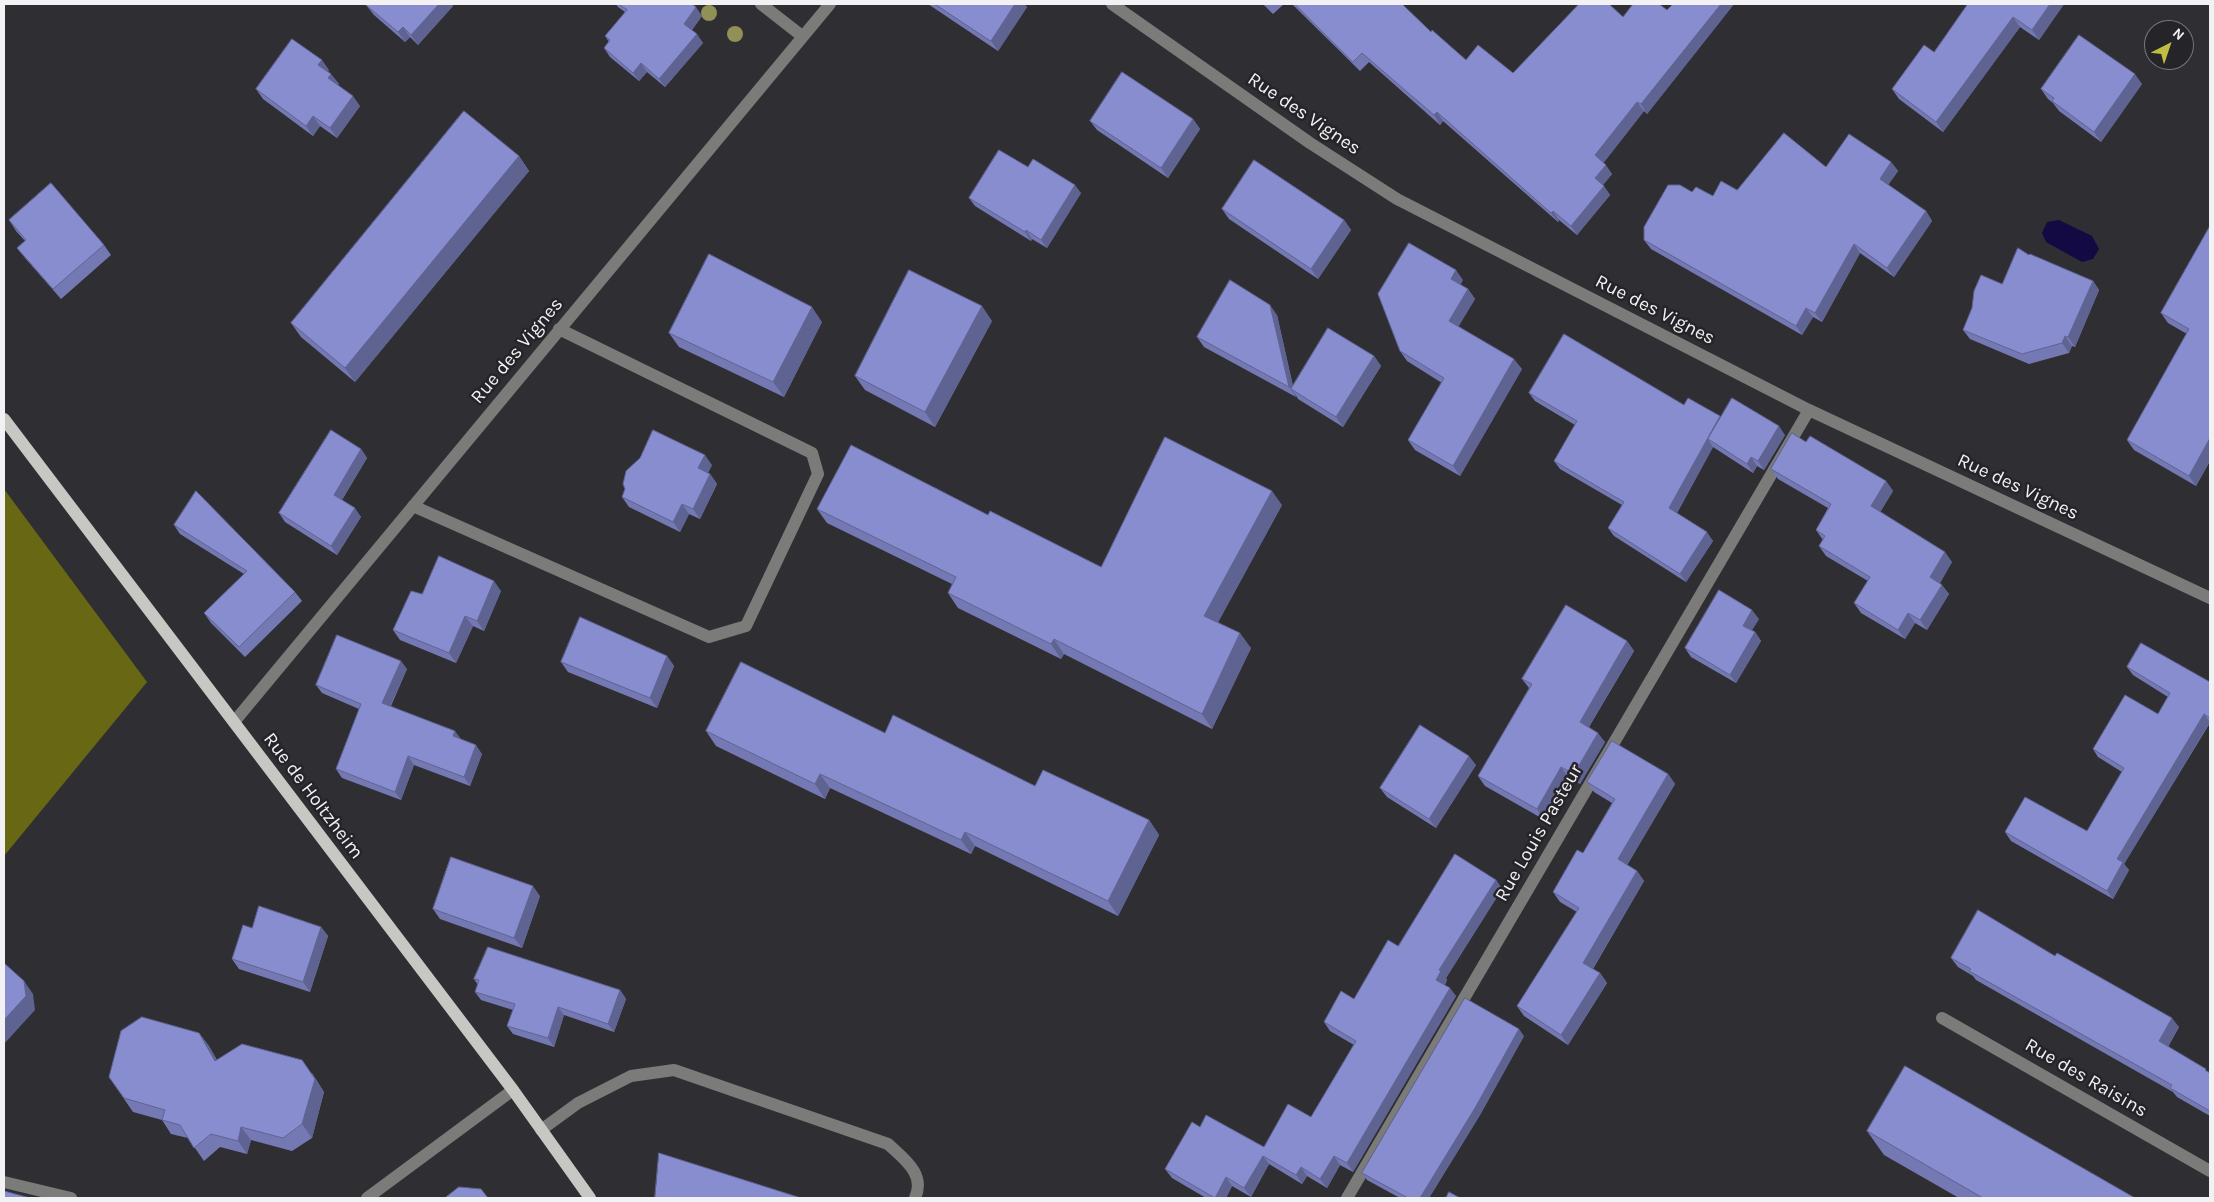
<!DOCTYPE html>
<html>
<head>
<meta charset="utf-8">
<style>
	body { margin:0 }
	#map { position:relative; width:2214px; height:1202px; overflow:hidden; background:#2f2f33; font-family:Karla,sans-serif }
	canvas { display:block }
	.frame { position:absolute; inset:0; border:5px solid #f2f2f5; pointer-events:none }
	.north { position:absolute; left:2144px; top:20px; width:50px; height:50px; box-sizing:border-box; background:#252529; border:1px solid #77777b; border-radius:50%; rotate:41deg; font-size:14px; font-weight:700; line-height:20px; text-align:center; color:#f2f2f5 }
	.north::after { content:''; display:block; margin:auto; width:18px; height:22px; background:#bfbe41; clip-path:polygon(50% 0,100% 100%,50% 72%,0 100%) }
</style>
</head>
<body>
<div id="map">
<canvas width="2214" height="1202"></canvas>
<div class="frame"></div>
<div class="north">N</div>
</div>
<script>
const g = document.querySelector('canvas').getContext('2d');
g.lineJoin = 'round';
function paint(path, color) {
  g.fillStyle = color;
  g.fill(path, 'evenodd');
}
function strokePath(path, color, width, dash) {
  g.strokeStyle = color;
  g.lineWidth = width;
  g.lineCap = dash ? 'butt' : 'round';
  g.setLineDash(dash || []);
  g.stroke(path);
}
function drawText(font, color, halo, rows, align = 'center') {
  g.font = font + ' Karla,sans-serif';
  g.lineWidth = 5;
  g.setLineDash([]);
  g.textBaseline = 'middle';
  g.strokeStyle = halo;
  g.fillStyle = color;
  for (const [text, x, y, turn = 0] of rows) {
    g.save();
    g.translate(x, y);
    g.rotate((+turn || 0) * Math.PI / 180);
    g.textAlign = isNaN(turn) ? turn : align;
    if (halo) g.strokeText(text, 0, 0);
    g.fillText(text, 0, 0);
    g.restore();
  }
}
paint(new Path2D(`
	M4,489l143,193 -143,174z`), '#686714');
paint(new Path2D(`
	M2059,220l33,16 7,13 -6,10 -11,3 -36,-20 -4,-9 5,-11z`), '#130a43');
strokePath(new Path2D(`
	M761,4l41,32
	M1112,4l198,139 87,56 412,211 401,188
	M413,506l296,131 37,-11 72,-152 -6,-21 -253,-124
	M234,722l596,-718
	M1942,1018l268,153
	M541,1130l37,-27 53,-27 43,-6 214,74c16,15 38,30 27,54
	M4,1182l67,16
	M367,1198l146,-108
	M1347,1198l462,-788`), '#7b7b79', 12);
strokePath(new Path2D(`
	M4,419l509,671 77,108`), '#c7c7c3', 12);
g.fillStyle = '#909057';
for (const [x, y] of [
	[709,13],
	[735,34]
]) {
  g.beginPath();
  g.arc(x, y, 8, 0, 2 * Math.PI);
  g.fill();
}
paint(new Path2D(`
	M367,4h85l1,2 -35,39 -8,-8 -5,5 -31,-27 -8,-10z
	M616,4h76l10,12 -10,14 11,13 -38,44 -18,-15 -8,9 -29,-24 -6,-9 5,-6 -4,-6 20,-24 -7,-5z
	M928,4h96l3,3 -29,44z
	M1263,4h21l-11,10z
	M1292,4h110l29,28 35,28 47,13 110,-56 44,-7 6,-6h61l-87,110 -3,-3 -41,52 9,11 -9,11 7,10 -33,40 -18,-15 -1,2 -115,-101 -3,4 -71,-63 -9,9z
	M1968,4h96l-25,36 -19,-13 -77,105 -44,-33 -7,-10 42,-37z
	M329,70l-1,1 11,13 -1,1 22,21 -23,32 -17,-12 -7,10 -50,-37 -7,-10z
	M2142,84l-41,58 -42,-31 -6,-8 -5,-4 -7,-10z
	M1193,119l7,10 -32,49 -71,-48 -7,-9z
	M519,156l10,15 -174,211 -54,-45 -10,-14z
	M1891,162l7,9 -10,14 38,26 6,10 -38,56 -34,-24 -38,69 -9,-5 -11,18 -151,-86 -7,-9 69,-44 113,-29z
	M1028,167l53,26 -34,55 -15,-9 -1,2 -56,-35 -6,-8z
	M1222,209l122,11 7,10 -33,49 -89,-60z
	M9,220l95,25 7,10 -50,44 -36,-41 -8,-10 8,-7 -9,-10z
	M2210,226v235l-14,25 -62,-36 -7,-10 60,-106 -19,-11 -7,-10z
	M2029,255l64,26 6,9 -24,57 -3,-1 -3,7 -40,11 -59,-25 -7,-9 9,-22 30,-24z
	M1463,280l-3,5 8,4 7,10 -17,27 64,43 -62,107 -45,-26 -7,-10 34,-57 -35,-22 -7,-10z
	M1277,315l16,71 81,-30 7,10 -38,61 -45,-28 -3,-5 1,3 -92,-50 -7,-10z
	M992,321l-57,106 -70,-37 -10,-14z
	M822,322l-38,75 -105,-50 -10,-14z
	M1529,393l155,12 36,11 1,1 64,18 -21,35 -7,-4 -4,7 -40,-26 -36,66 36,28 -27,41 -72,-46 -6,-8 14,-23 -62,-36 -6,-8 21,-36 -40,-24z
	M1806,442l80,39 7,10 -13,21 72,50 -12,21 9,11 -22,36 -12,-7 -10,16 -44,-26 -7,-10 14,-22 -42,-25 -7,-10 4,-6 -7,-10 12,-22 -50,-29 -7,-10z
	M361,449l6,9 -25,42 19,17 -24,38 -52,-33 -6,-9z
	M712,465l-4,8 2,1 7,10 -17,35 -11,-5 -9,18 -51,-25 -7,-10z
	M1282,505l-64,117 33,26 -39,81 -148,-75 -3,5 -103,-51 -10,-15 4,-9 -125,-61 -10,-14 171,6 113,52z
	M174,525l121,67 7,9 -57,56 -34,-34 -7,-10 40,-39 -64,-40z
	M501,591l-17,40 -11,-5 -17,37 -56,-23 -7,-10z
	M1759,619l-7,11 3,2 6,9 -25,42 -45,-26 -6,-9z
	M1627,641l7,10 -45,76 16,15 -25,42 -12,-7 -25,42 -58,-33 -7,-10 51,-88 -7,-9z
	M667,656l7,10 -17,42 -89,-36 -7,-10z
	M2127,667l83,15v41l-86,141 5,6 -16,29 -102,-58 -6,-9 82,-1 35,-59 -24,-15 -5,-8 65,-35 10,-17 -35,-22z
	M407,669l-16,37 70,33 21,15 -12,32 -56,-21 -13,35 -59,-22 -6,-9 23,-60 -37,-16 -6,-8z
	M706,731l179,2 150,53 114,34 10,15 -41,81 -143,-70 -4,8 -141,-66 -5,11 -109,-53z
	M1476,765l-40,63 -49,-31 -7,-9z
	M1668,774l7,10 -48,81 10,6 7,10 -51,88 7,4 7,10 -39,62 -44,-29 -7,-10 60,-94 -17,-10 -7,-10 30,-39 29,-50 -18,-11 -7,-10z
	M1496,880l6,9 -56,89 1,2 -2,5 11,11 -103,176 -13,-7 -13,23 -20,-12 -5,8 -33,-20 -18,33 -19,-11 -6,12h-20l-34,-20 -7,-9 35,-42 64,20 47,-30 43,-72 -24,-14 -6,-9 30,-23 44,-53z
	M540,896l-18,52 -82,-29 -7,-10z
	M321,927l7,9 -18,56 -71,-23 -7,-10 20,-31z
	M1951,958l228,69 -11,20 42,26v43l-33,-19 -4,-5 -197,-112 -3,-4 -15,-9z
	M474,979l146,11 6,9 -12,33 -50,-17 -10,32 -41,-13 -6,-8 6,-16 -32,-10 -6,-8 3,-7z
	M199,1033l10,13 8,14 95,13 12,19 -12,46 -20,13 -41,-11 -4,14 -27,-7 -16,14 -16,-23 -17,-4 -9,-14 -29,-8 -24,-35z
	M1524,1036l-44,79 -51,83h-29l-33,-18 -5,-7z
	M1867,1131l268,67h-176l-75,-43z`), '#7579b3');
paint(new Path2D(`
	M439,4h13l1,2 -35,39 -7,-10z
	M1015,4h9l3,3 -29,44 -7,-10z
	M1721,4h13l-87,110 -6,-10z
	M2050,4h14l-25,36 -7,-10z
	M696,7l6,9 -12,16 -6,-8z
	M2013,17l7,10 -77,105 -7,-10z
	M403,27l7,10 -5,5 -7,-10z
	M697,34l6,9 -38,44 -6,-8z
	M322,60l7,10 -4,5 -7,-10z
	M641,63l6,9 -8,9 -6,-8z
	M331,74l8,10 -4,5 -7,-11z
	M2135,74l7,10 -41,58 -7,-10z
	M353,96l7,10 -23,32 -7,-10z
	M1637,102l7,9 -42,54 -7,-10z
	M1437,112l6,9 -3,4 -6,-10z
	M313,116l7,10 -7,10 -7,-10z
	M1193,119l7,10 -32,49 -7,-10z
	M519,156l10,15 -174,211 -10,-14z
	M1891,162l7,9 -12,17 -6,-9z
	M1606,165l6,9 -11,13 -6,-9z
	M1075,185l6,8 -34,55 -6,-8z
	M1604,186l6,9 -33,40 -6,-9z
	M1553,211l6,9 -1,2 -7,-9z
	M1926,211l6,10 -38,56 -7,-9z
	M1344,220l7,10 -33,49 -7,-10z
	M1026,230l6,9 -1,2 -6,-9z
	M1854,244l6,9 -38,69 -7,-9z
	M1456,270l7,10 -5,9 -7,-10z
	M2093,281l6,9 -24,57 -7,-10z
	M1468,289l7,10 -19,32 -7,-10z
	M1270,305l7,10 17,76 -3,-2 4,5 1,3 -7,-10z
	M982,306l10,15 -57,106 -10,-15z
	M812,307l10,15 -38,75 -11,-15z
	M1806,308l7,9 -11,18 -6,-9z
	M2065,336l7,10 -3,7 -7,-10z
	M1374,356l7,10 -38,61 -7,-10z
	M1514,359l8,10 -62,107 -7,-10z
	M1720,416l6,8 -18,15 5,8 -38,70 -6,-9z
	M1779,426l6,9 -21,35 -6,-9z
	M2210,438v23l-14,25 -7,-10z
	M361,449l6,9 -27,45 -6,-8z
	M705,455l7,10 -7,13 -7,-10z
	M1751,457l6,9 -4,7 -6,-9z
	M710,474l7,10 -17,35 -7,-10z
	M1886,481l7,10 -15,25 -7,-10z
	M1272,491l10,14 -68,125 -10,-14z
	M682,504l7,10 -9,18 -7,-10z
	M355,508l6,9 -24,38 -6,-9z
	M1707,532l6,9 -27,41 -6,-8z
	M1945,552l7,10 -15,25 -7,-10z
	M494,581l7,10 -17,40 -7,-10z
	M1942,585l7,9 -22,36 -7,-10z
	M1752,610l7,9 -10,15 -6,-8z
	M1908,613l7,10 -10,16 -7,-9z
	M465,616l8,10 -17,37 -7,-10z
	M1755,632l6,9 -25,42 -6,-8z
	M1240,633l11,15 -39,81 -10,-15z
	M1054,639l10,15 -3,5 -10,-15z
	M1627,641l7,10 -48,80 -6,-9z
	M667,656l7,10 -17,42 -7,-10z
	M401,661l6,8 -19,42 -6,-8z
	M2204,714l6,8 -86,142 5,6 -16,29 -6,-8 10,-32z
	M455,731l6,8 -8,-3z
	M1598,733l7,9 -25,42 -6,-10z
	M476,745l6,9 -12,32 -6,-9z
	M408,756l6,9 -13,35 -6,-8z
	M1469,756l7,9 -40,63 -7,-9z
	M1561,767l7,10 -25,42 -6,-10z
	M820,774l10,14 -5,11 -10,-15z
	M1668,774l7,10 -50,85 -7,-10z
	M1149,820l10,15 -41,81 -10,-15z
	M965,832l10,14 -4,8 -10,-14z
	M1637,871l7,10 -54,92 -7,-10z
	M1496,880l6,9 -56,89 1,2 -5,9 -6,-9 3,-10z
	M533,886l7,10 -18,52 -8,-10z
	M321,927l7,9 -18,56 -7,-10z
	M1600,973l7,10 -39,62 -7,-10z
	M24,981l9,13 2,16 -31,34v-24z
	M1450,988l6,8 -103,176 -6,-9z
	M620,990l6,9 -12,33 -6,-8z
	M558,1007l6,8 -10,32 -6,-9z
	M2172,1018l7,9 -14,24 -6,-10z
	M1519,1029l5,7 -44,79 -51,83h-9z
	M199,1033l10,13 15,29 -9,-14z
	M302,1060l22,32 -12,46 -10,-14z
	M241,1127l10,13 -4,14 -9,-13z
	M1263,1156l6,8 -18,33 -7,-9z
	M1334,1156l6,9 -13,23 -7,-9z
	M1301,1167l6,9 -5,8 -6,-9z
	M1226,1177l6,9 -6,12h-11z`), '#5f6392');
const building = new Path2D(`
	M367,4h72l-28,31 -8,-8 -5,5 -32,-27z
	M619,4h73l4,3 -12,17 13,10 -38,45 -18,-16 -8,10 -29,-25 6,-8 -5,-4 22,-26z
	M935,4h80l-24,37z
	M1295,4h107l29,28 1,-2 34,30 12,-15 35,28 66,-69h30l14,13 10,-13h26l8,6 6,-6h48l-80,100 -4,-2 -42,53 11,10 -11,13 9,8 -33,40 -18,-15 -2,2 -114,-101 -3,3 -72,-62 -9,9z
	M1968,4h82l-18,26 -19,-13 -77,105 -44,-33 32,-44 10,7z
	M2079,35l56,39 -41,58 -42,-31 2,-3 -13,-9z
	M292,39l30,21 -4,5 13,9 -3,4 25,18 -23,32 -17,-12 -7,10 -50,-37z
	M1122,72l71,47 -32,49 -71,-47z
	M464,111l55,45 -174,212 -54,-45z
	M1784,133l42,34 23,-33 42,28 -11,17 46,32 -39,57 -33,-24 -39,69 -9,-5 -10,18 -152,-86v-13l24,-42h12l12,7 4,-5 17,9 8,-15 16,9z
	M999,150l29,17 5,-8 42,26 -34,55 -15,-10 -1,2 -56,-34z
	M1254,160l90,60 -33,49 -89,-60z
	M51,183l53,62 -51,44 -36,-41 9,-8 -17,-20z
	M2210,226v212l-21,38 -62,-36 62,-111 -28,-16z
	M1409,243l47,27 -5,9 17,10 -19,32 65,38 -61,107 -45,-26 36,-62 -44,-27 -22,-57z
	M2018,248l11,7 1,-1 63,27 -25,56 -3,-1 -3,7 -40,11 -59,-24 9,-22 2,-17 7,-16 21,9z
	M709,254l103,53 -39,75 -104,-49z
	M909,270l73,36 -57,106 -70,-36z
	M1230,280l40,25 19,82 -92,-50z
	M1328,328l46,28 -38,61 -45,-28z
	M1564,334l120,71 4,-7 32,18 -51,92 38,24 -27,42 -72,-46 16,-26 -70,-41 23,-40 -48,-28z
	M1732,398l47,28 -21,35 -7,-4 -4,7 -39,-25z
	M331,430l30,19 -27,46 21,13 -24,38 -52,-33z
	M653,430l52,25 -7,13 12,6 -17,35 -11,-5 -9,18 -51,-25 3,-8 -2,-5 3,-13 14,-13z
	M1792,433l14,9 4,-6 76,45 -15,25 74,46 -15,25 12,8 -22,35 -12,-7 -10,17 -44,-27 16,-26 -51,-31 6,-10 -9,-6 15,-26 -60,-35z
	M1165,437l107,54 -68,125 36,17 -38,81 -148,-75 -3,5 -103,-51 8,-16 -139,-68 34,-64 137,70 2,-4 111,56z
	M196,491l99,101 -56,55 -35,-34 43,-42 -73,-46z
	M439,556l55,25 -17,40 -12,-5 -16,37 -56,-23 18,-39 11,3z
	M1719,590l33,20 -9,16 12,6 -25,43 -45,-27z
	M1566,605l61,36 -47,81 18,11 -24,41 -13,-7 -24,42 -59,-33 54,-92 -10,-5z
	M580,617l87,39 -17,42 -89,-36z
	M337,635l64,26 -19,42 73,28 -2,5 23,9 -12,32 -56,-21 -13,36 -59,-23 25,-65 -45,-19z
	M2141,643l69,39v36l-6,-4 -87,145 6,3 -16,29 -102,-59 20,-35 62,34 37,-63 -31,-19 32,-54 33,19 12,-21 -43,-26z
	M741,662l144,71 8,-18 142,71 8,-16 106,50 -41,81 -143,-69 -4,8 -141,-66 -5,10 -109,-53z
	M1420,725l49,31 -40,63 -49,-31z
	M1612,741l56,33 -50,85 19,12 -54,92 17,10 -39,62 -44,-29 62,-98 -26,-16 24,-42 6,3 32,-54 -28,-17z
	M1455,854l41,26 -57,90 2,1 -5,9 14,8 -103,175 -13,-7 -14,23 -19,-12 -5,8 -33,-19 -19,32 -18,-11 -11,21 -50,-29 27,-47 8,5 6,-12 58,32 24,-43 23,13 45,-76 -32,-19 17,-31 13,8 34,-59 10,6z
	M451,857l82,29 -19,52 -81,-29z
	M259,906l62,21 -18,55 -71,-23 11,-34 9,3z
	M1978,910l77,46 2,-3 115,65 -13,23 47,28 -1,1 5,3v38l-40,-23 2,-3 -203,-114 2,-2 -20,-11z
	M488,947l132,43 -12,34 -50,-17 -10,31 -41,-12 8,-22 -40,-12 4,-12 -5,-1z
	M4,963l20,18 2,15 -22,24z
	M1465,998l54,31 -44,79 -55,90h-12l-46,-25z
	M142,1017l57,16 16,28 27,-17 60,16 13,19 -13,45 -19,14 -42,-11 -3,14 -27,-7 -17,14 -14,-23 -18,-5 3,-10 -41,-12 -15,-21 12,-46z
	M1905,1066l230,132h-152l-116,-67z
	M659,1153l142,45h-146z
	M459,1187l22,2 7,9h-43z
	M4,1191l26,7h-26z
	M1449,1192l11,6h-14z`);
paint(building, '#888dd0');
strokePath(building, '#5f6392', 1);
drawText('19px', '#f2f2f5', '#252529', [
	["Rue des Vignes",1304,114,34],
	["Rue des Vignes",1655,310,27],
	["Rue des Vignes",517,351,-50],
	["Rue des Vignes",2018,487,25],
	["Rue de Holtzheim",313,796,53],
	["Rue Louis Pasteur",1539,833,-60],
	["Rue des Raisins",2086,1078,30]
]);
</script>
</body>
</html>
